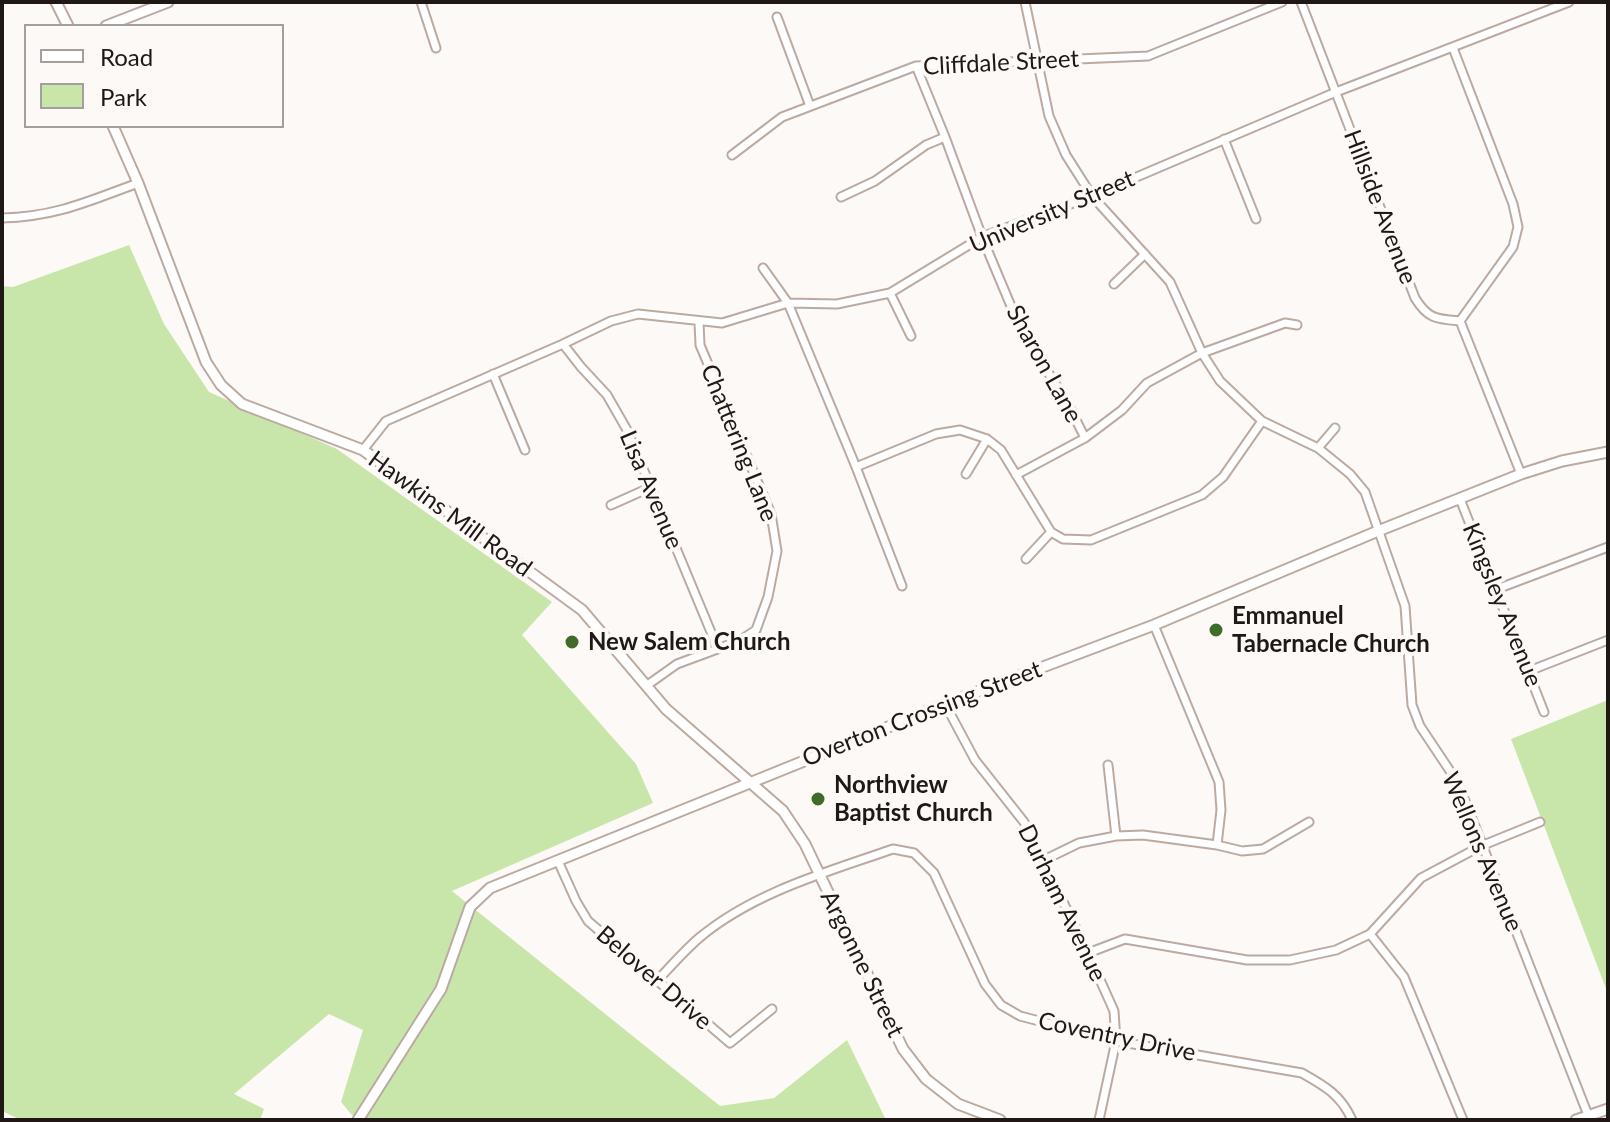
<!DOCTYPE html>
<html>
<head>
<meta charset="utf-8">
<style>
	body { margin:0 }
	#map { position:relative; width:1610px; height:1122px; overflow:hidden; background:#fdf9f7; font-family:Lato,sans-serif }
	canvas { display:block }
	.frame { position:absolute; inset:0; border:4px solid #1f1815; pointer-events:none }
	.legend { position:absolute; left:24px; top:24px; width:260px; height:104px; box-sizing:border-box; background:#fdf9f7; border:2px solid #a49f9d; margin:0; padding:10px 14px; list-style:none; font-size:24px; color:#1f1815 }
	.legend li { display:flex; align-items:center; gap:16px; height:40px }
	.legend b { width:40px; border:2px solid #a49f9d }
</style>
</head>
<body>
<div id="map">
<canvas width="1610" height="1122"></canvas>
<div class="frame"></div>
<ul class="legend">
<li><b style="height:10px;background:#fff"></b>Road</li>
<li><b style="height:22px;background:#c9e6aa"></b>Park</li>
</ul>
</div>
<script>
const g = document.querySelector('canvas').getContext('2d');
g.lineJoin = 'round';
function paint(path, color) {
  g.fillStyle = color;
  g.fill(path, 'evenodd');
}
function strokePath(path, color, width, dash) {
  g.strokeStyle = color;
  g.lineWidth = width;
  g.lineCap = dash ? 'butt' : 'round';
  g.setLineDash(dash || []);
  g.stroke(path);
}
function drawText(font, color, halo, rows, align = 'center') {
  g.font = font + ' Lato,sans-serif';
  g.lineWidth = 8;
  g.setLineDash([]);
  g.textBaseline = 'middle';
  g.strokeStyle = halo;
  g.fillStyle = color;
  for (const [text, x, y, turn = 0] of rows) {
    g.save();
    g.translate(x, y);
    g.rotate((+turn || 0) * Math.PI / 180);
    g.textAlign = isNaN(turn) ? turn : align;
    if (halo) g.strokeText(text, 0, 0);
    g.fillText(text, 0, 0);
    g.restore();
  }
}
paint(new Path2D(`
	M129,245l35,79 45,68 128,57 215,153 -30,33 114,129 17,39 -201,88 268,215 54,-8 73,-58 39,80h-530l-15,-18 22,-72 -34,-16 -95,80 30,15 -4,11h-239l-19,-9v-825l11,1z
	M1608,700v294l-97,-255z`), '#c9e6aa');
const minor = new Path2D(`
	M421,2l15,46
	M1025,2l24,114 17,39 26,41 78,86 32,71 18,28 42,40 56,27 32,26 15,18 40,114 7,99 8,21 38,57 130,332
	M1301,2l114,296c13,21 21,21 45,23l61,153
	M777,17l33,89
	M1453,48l60,156 5,23 -5,20 -53,74
	M916,66l29,71 37,100 39,93 46,72 18,36
	M1224,139l32,80
	M732,155l50,-38 134,-51 232,-10 134,-54
	M841,197l34,-16 51,-36 19,-8
	M2,218c53,-1 87,-17 136,-35
	M763,268l25,35 68,164 46,119
	M1114,284l31,-30
	M890,293l21,43
	M563,344l18,23 26,28 20,35 91,219
	M493,374l32,76
	M1318,448l17,-20
	M363,450l23,-29 177,-77 48,-23 27,-7 84,9 66,-20 49,1 53,-11 92,-56 110,-41 244,-104 233,-90
	M856,467l80,-33 24,-4 27,9 14,11 50,82 12,7 28,1 111,-45 21,-18 39,-56
	M966,474l21,-35
	M1016,475l69,-37 37,-28 25,-27 55,-30 83,-30 12,2
	M1460,499l84,213
	M611,505l38,-17
	M1026,559l25,-27
	M1497,589l111,-42
	M1154,625l65,157 2,28 -4,35
	M1529,671l79,-31
	M646,686l31,-22 62,-23 17,-11 12,-33 9,-46 -6,-37 -71,-169 -1,-23
	M945,704l30,56 49,62 64,131 26,58 2,30 -17,79
	M1108,765l8,71
	M1044,860l35,-17 37,-7 27,-1 74,10 25,6 21,-2 46,-27
	M558,861l18,40 12,20 142,122 42,-34
	M1370,934l34,43 59,143
	M1088,953l37,-14 122,21h43l46,-10 34,-16 51,-56 60,-32 59,-24
	M656,982c14,-15 28,-31 43,-44 55,-46 128,-66 194,-89l21,4 20,20 51,111 16,21 19,11 96,25 186,32c23,13 39,22 50,47`);
const tertiary = new Path2D(`
	M56,2l12,24
	M106,26l62,-24
	M113,126l25,57 68,179 15,23 21,19 121,46 219,160 84,99 117,102 22,33 98,205 23,30 32,25 42,16
	M358,1120l83,-131 29,-82 20,-19 455,-184 209,-79 224,-94 143,-57 41,-13 46,-9
	M1576,1120l32,-11`);
strokePath(minor, '#bcaaa1', 11);
strokePath(tertiary, '#bcaaa1', 13);
strokePath(minor, '#fff', 7);
strokePath(tertiary, '#fff', 9);
for (const [x, y, r, color] of [
	[1216,630,8,"#416b28"],
	[572,642,8,"#416b28"],
	[818,799,8,"#416b28"]
]) {
  const dot = new Path2D();
  dot.arc(x, y, r, 0, 2 * Math.PI);
  g.fillStyle = color;
  g.fill(dot);
  strokePath(dot, '#fdf9f7', 3);
}
drawText('24px', '#1f1815', '#fdf9f7', [
	["Cliffdale Street",1001,63,-3],
	["Hillside Avenue",1380,207,69],
	["University Street",1052,212,-23],
	["Sharon Lane",1044,364,61],
	["Chattering Lane",739,443,68],
	["Lisa Avenue",651,490,67],
	["Hawkins Mill Road",450,514,36],
	["Kingsley Avenue",1502,605,68],
	["Overton Crossing Street",922,714,-21],
	["Wellons Avenue",1482,852,67],
	["Durham Avenue",1062,903,64],
	["Argonne Street",862,964,64],
	["Belover Drive",654,978,41],
	["Coventry Drive",1117,1037,12]
]);
drawText('bold 24px', '#1f1815', '#fdf9f7', [
	["Emmanuel",1232,616],
	["Tabernacle Church",1232,644],
	["New Salem Church",588,642],
	["Northview",834,785],
	["Baptist Church",834,813]
], 'left');
</script>
</body>
</html>
